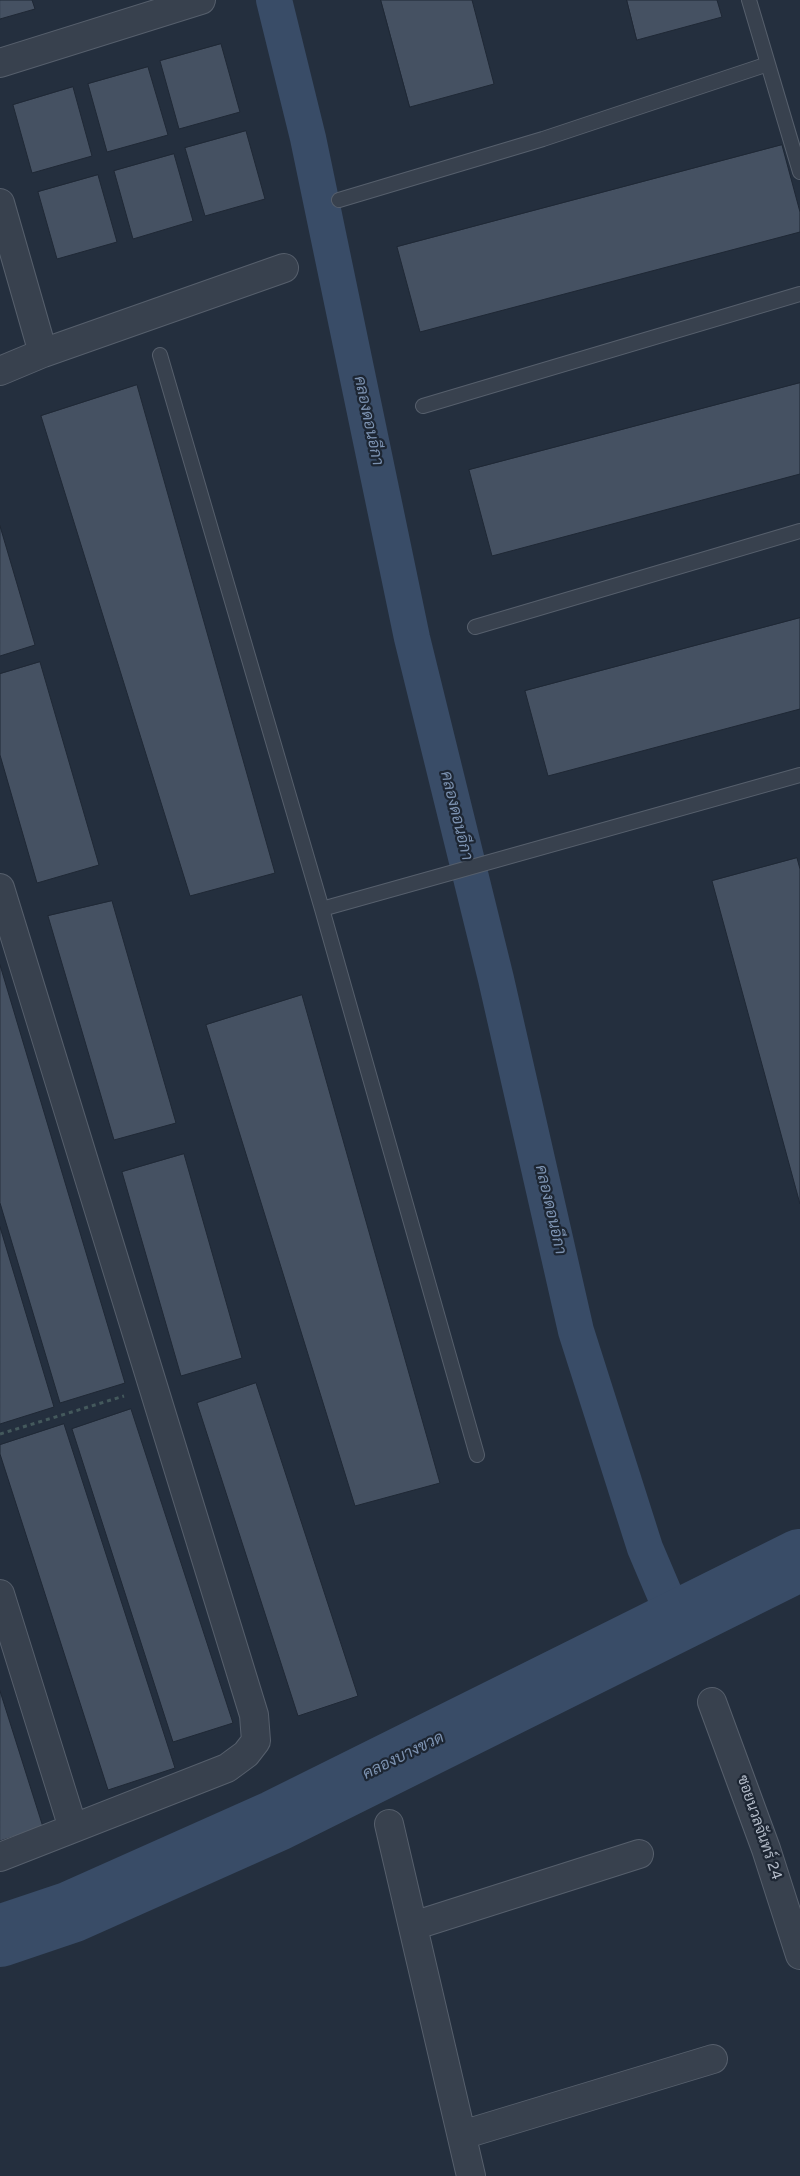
<!DOCTYPE html>
<html>
<head>
<meta charset="utf-8">
<style>
	body { margin:0 }
	canvas { display:block; background:#242f3e }
</style>
</head>
<body>
<canvas width="800" height="2176"></canvas>
<script>
const g = document.querySelector('canvas').getContext('2d');
g.lineJoin = 'round';
function strokePath(path, color, width, dash) {
  g.strokeStyle = color;
  g.lineWidth = width;
  g.lineCap = dash ? 'butt' : 'round';
  g.setLineDash(dash || []);
  g.stroke(path);
}
function paint(path, color) {
  g.fillStyle = color;
  g.fill(path, 'evenodd');
}
function drawText(font, color, halo, rows, align = 'center') {
  g.font = font + ' Overpass,Sarabun,sans-serif';
  g.lineWidth = 4.5;
  g.setLineDash([]);
  g.textBaseline = 'middle';
  g.strokeStyle = halo;
  g.fillStyle = color;
  for (const [text, x, y, turn = 0] of rows) {
    g.save();
    g.translate(x, y);
    g.rotate((+turn || 0) * Math.PI / 180);
    g.textAlign = isNaN(turn) ? turn : align;
    if (halo) g.strokeText(text, 0, 0);
    g.fillText(text, 0, 0);
    g.restore();
  }
}
strokePath(new Path2D(`
	M274,0l34,138 104,500 84,341 80,352 69,217 31,73`), '#394c67', 36);
strokePath(new Path2D(`
	M0,1936l71,-24 204,-91 525,-261`), '#394c67', 62);
const building = new Path2D(`
	M0,0h32l3,9 -35,10z
	M381,0h91l22,84 -84,23z
	M627,0h90l5,17 -85,23z
	M221,44l19,68 -61,17 -19,-68z
	M148,67l20,68 -61,17 -19,-68z
	M73,87l19,69 -60,17 -19,-68z
	M246,131l19,68 -60,17 -20,-68z
	M782,145l18,67v20l-380,100 -23,-85z
	M174,154l19,67 -60,18 -19,-68z
	M98,175l19,67 -60,17 -19,-67z
	M800,383v91l-308,82 -23,-86z
	M137,385l138,488 -85,23 -149,-480z
	M0,526l35,119 -35,11z
	M800,618v91l-252,67 -23,-85z
	M40,662l59,203 -62,18 -37,-128v-81z
	M797,858l3,11v335l-88,-323z
	M112,901l64,222 -62,17 -66,-224z
	M0,965l125,418 -65,20 -60,-200z
	M302,995l138,488 -85,23 -149,-481z
	M184,1154l58,204 -61,18 -59,-204z
	M0,1227l54,180 -54,17z
	M256,1383l102,313 -60,20 -101,-313z
	M131,1409l102,314 -60,19 -101,-313z
	M64,1424l111,344 -67,22 -108,-336v-9z
	M0,1691l43,136 -43,14z`);
paint(building, '#455162');
strokePath(building, '#1f2835', 1);
const service = new Path2D(`
	M749,0l51,172
	M339,200l204,-61 225,-75
	M160,355l162,554 155,546
	M423,406l377,-112
	M475,627l325,-96
	M322,909l478,-134`);
const minor = new Path2D(`
	M0,63l201,-63
	M0,203l43,150
	M0,371l43,-18 241,-85
	M0,888l254,827 2,26 -10,13 -19,14 -227,89
	M0,1594l73,234
	M712,1702l54,147 34,106
	M389,1824l82,352
	M413,1926l226,-72
	M462,2135l251,-76`);
strokePath(service, '#565f6c', 16);
strokePath(minor, '#565f6c', 30);
strokePath(new Path2D(`
	M0,1434l124,-38`), '#44595c', 3, [4, 4]);
strokePath(service, '#38414e', 14);
strokePath(minor, '#38414e', 28);
drawText('15px', '#b4bcc9', '#1d2633', [
	["ซอยนวลจันทร์ 24",758,1828,71]
]);
drawText('italic 16px', '#7c92b1', '#1d2633', [
	["คลองดอนอีกา",367,421,78],
	["คลองดอนอีกา",455,816,76],
	["คลองดอนอีกา",549,1210,77],
	["คลองบางขวด",404,1757,-26]
]);
</script>
</body>
</html>
